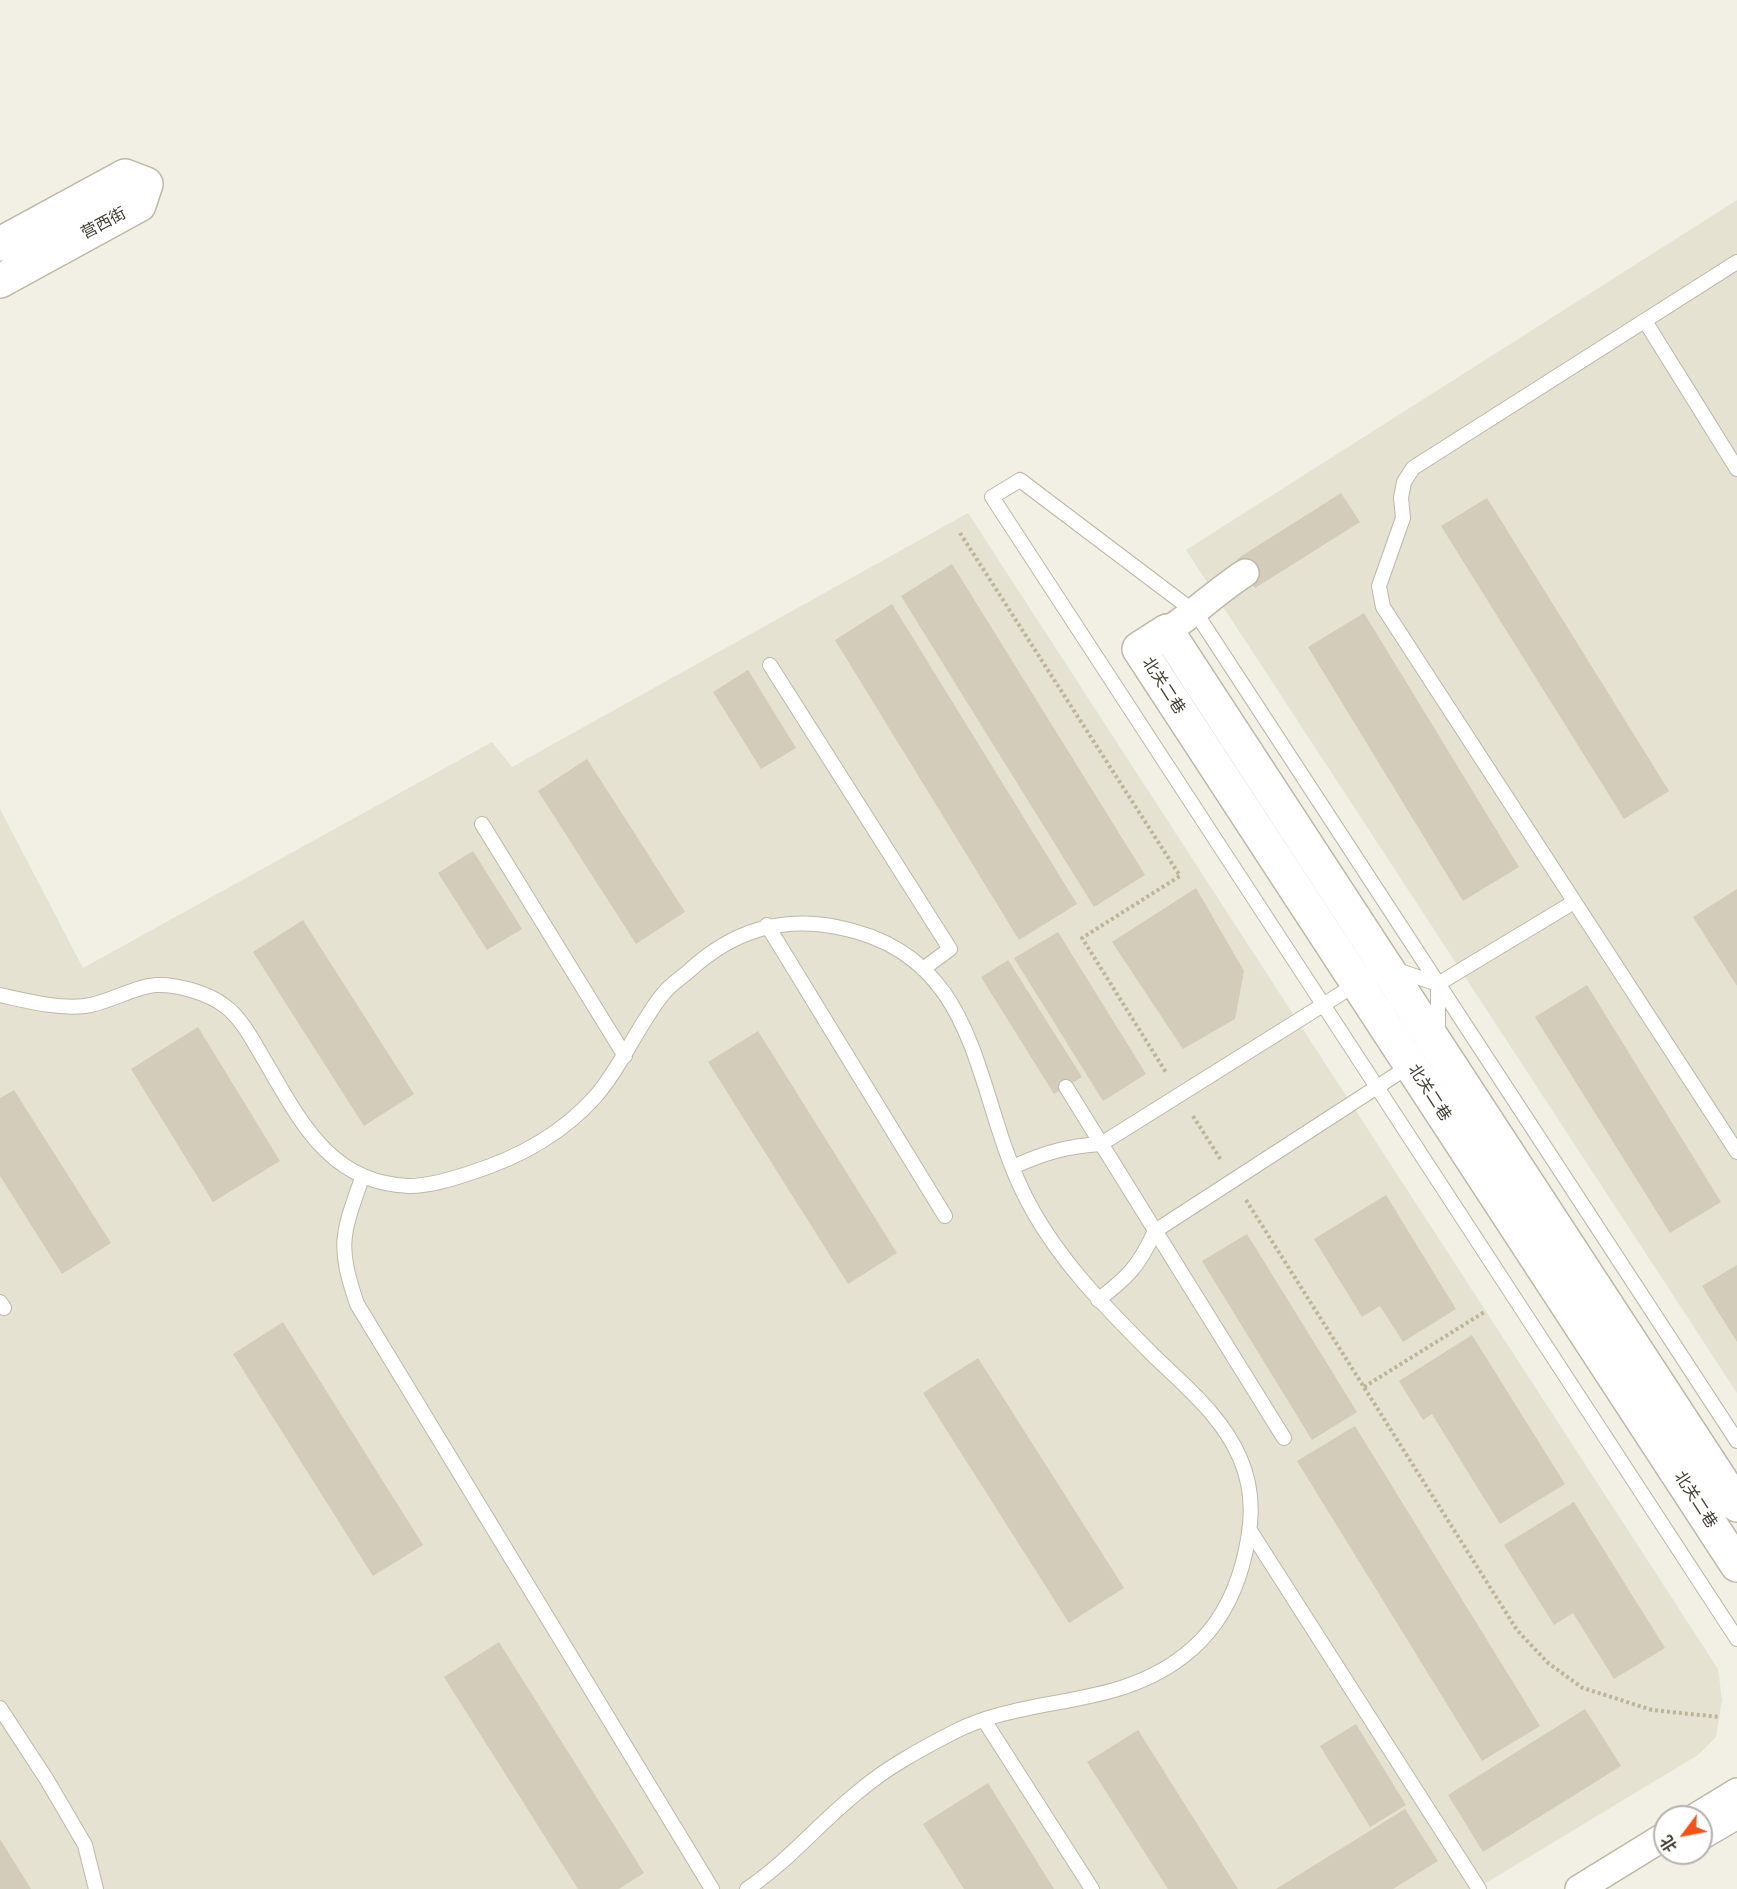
<!DOCTYPE html>
<html>
<head>
<meta charset="utf-8">
<style>
	body { margin:0 }
	#map { position:relative; width:1737px; height:1889px; overflow:hidden; background:#f2efe4; font-family:"DM Sans","Noto Sans SC",sans-serif }
	canvas { display:block }
	.north { position:absolute; left:1653px; top:1805px; width:60px; height:60px; box-sizing:border-box; background:#fff; border:2px solid #b4b2ae; border-radius:50%; rotate:238deg; font-size:16px; font-weight:700; line-height:24px; text-align:center; color:#443f34 }
	.north::after { content:''; display:block; margin:auto; width:21px; height:27px; background:#f45219; clip-path:polygon(50% 0,100% 100%,50% 72%,0 100%) }
</style>
</head>
<body>
<div id="map">
<canvas width="1737" height="1889"></canvas>
<div class="north">北</div>
</div>
<script>
const g = document.querySelector('canvas').getContext('2d');
g.lineJoin = 'round';
function paint(path, color) {
  g.fillStyle = color;
  g.fill(path, 'evenodd');
}
function strokePath(path, color, width, dash) {
  g.strokeStyle = color;
  g.lineWidth = width;
  g.lineCap = dash ? 'butt' : 'round';
  g.setLineDash(dash || []);
  g.stroke(path);
}
function drawText(font, color, halo, rows, align = 'center') {
  g.font = font + ' "DM Sans","Noto Sans SC",sans-serif';
  g.lineWidth = 6;
  g.setLineDash([]);
  g.textBaseline = 'middle';
  g.strokeStyle = halo;
  g.fillStyle = color;
  for (const [text, x, y, turn = 0] of rows) {
    g.save();
    g.translate(x, y);
    g.rotate((+turn || 0) * Math.PI / 180);
    g.textAlign = isNaN(turn) ? turn : align;
    if (halo) g.strokeText(text, 0, 0);
    g.fillText(text, 0, 0);
    g.restore();
  }
}
paint(new Path2D(`
	M1737,200v1193l-551,-843z
	M968,513l750,1156 4,31 -6,37 -18,18 -222,134h-1476v-1080l83,159 409,-226 20,25z`), '#e5e2d2');
paint(new Path2D(`
	M1341,493l19,29 -105,66 -18,-29z
	M1487,498l182,293 -45,28 -183,-293z
	M952,564l193,311 -51,32 -193,-311z
	M892,604l185,300 -58,36 -184,-300z
	M1364,613l155,254 -56,34 -155,-254z
	M748,670l48,78 -35,21 -48,-77z
	M587,759l98,153 -49,32 -98,-153z
	M473,851l49,78 -35,21 -49,-77z
	M1196,888l48,83 -9,48 -52,30 -71,-107z
	M1737,889v97l-44,-69z
	M303,920l111,174 -50,32 -111,-174z
	M1058,932l88,142 -43,27 -89,-143z
	M1008,960l74,117 -28,17 -73,-117z
	M1587,985l134,217 -51,31 -135,-216z
	M198,1027l82,134 -67,41 -82,-133z
	M758,1031l139,222 -49,31 -140,-222z
	M14,1090l97,153 -49,31 -62,-98v-78z
	M1386,1195l70,114 -53,33 -23,-36 -18,11 -48,-78z
	M1247,1234l110,178 -45,28 -110,-179z
	M1737,1265v77l-35,-56z
	M283,1322l140,223 -50,31 -140,-222z
	M1472,1335l93,149 -65,40 -68,-110 -9,6 -24,-39z
	M978,1358l146,230 -55,35 -146,-230z
	M1355,1426l185,300 -58,35 -185,-300z
	M1574,1502l91,146 -51,31 -41,-66 -19,12 -50,-80z
	M499,1642l145,231 -25,16h-41l-134,-212z
	M1585,1709l36,57 -138,86 -35,-57z
	M1356,1724l50,81 -36,22 -50,-81z
	M1138,1730l100,159h-70l-81,-127z
	M988,1783l66,106h-90l-41,-65z
	M1405,1809l33,52 -45,28h-117z
	M0,1839l31,50h-31z`), '#d3ccba');
const service = new Path2D(`
	M1737,262l-324,206 -9,14 -3,16 2,20 -24,68 4,21 354,545
	M1645,321l92,148
	M770,665l180,284 -27,20
	M482,824l143,232
	M767,925l178,291
	M1438,984v50
	M0,995c27,6 57,14 85,11 24,-3 47,-19 71,-21 21,-1 52,8 69,21 16,12 27,33 37,50 37,62 66,128 148,130 20,0 42,-7 60,-13 48,-15 91,-38 125,-76 27,-31 43,-72 68,-103 7,-9 18,-16 27,-24 43,-39 90,-54 147,-43 144,28 135,159 186,265 31,64 81,114 130,163 32,31 69,61 87,103 16,37 12,71 2,108 -9,32 -25,61 -50,83 -72,63 -161,43 -240,84 -33,17 -66,35 -94,59 -39,31 -69,69 -111,97
	M1066,1087l218,351
	M1013,1167c30,-14 55,-21 88,-23l284,-178 53,18 136,-82
	M362,1178c-20,57 -25,67 -5,126l355,585
	M1098,1300c30,-23 41,-34 57,-69l256,-166
	M0,1302l4,6
	M1737,1441l-541,-828 -176,-133 -28,17 745,1142
	M1251,1532l228,357
	M0,1708l47,72 38,65 11,44
	M984,1720l108,169`);
const minor = new Path2D(`
	M1167,631c28,-18 50,-40 78,-58
	M1696,1817l41,-25
	M1701,1836l36,-21
	M1579,1889l86,-53`);
const tertiary = new Path2D(`
	M0,244l125,-68 21,8 -7,21 -139,76
	M1737,1505l-570,-874 -28,18 598,916`);
strokePath(service, '#bdb8a7', 16);
strokePath(minor, '#bdb8a7', 30);
strokePath(tertiary, '#bdb8a7', 36);
strokePath(new Path2D(`
	M960,533l220,343 -98,62 85,136
	M1193,1116l28,44
	M1246,1200l271,430 31,33 35,25 69,22 67,7
	M1364,1387l122,-76`), '#beb599', 4, [3, 3]);
strokePath(service, '#fff', 14);
strokePath(minor, '#fff', 27);
strokePath(tertiary, '#fff', 33);
drawText('16px', '#443f34', '#fff', [
	["营西街",104,224,-28],
	["北关二巷",1163,686,57],
	["北关二巷",1429,1093,57],
	["北关二巷",1695,1500,57]
]);
</script>
</body>
</html>
